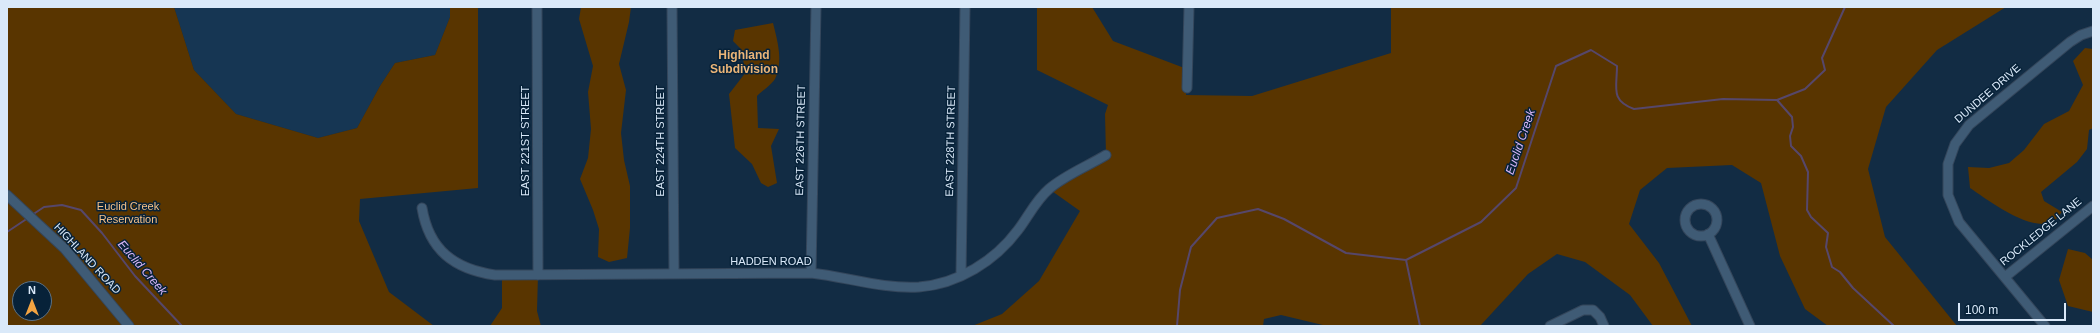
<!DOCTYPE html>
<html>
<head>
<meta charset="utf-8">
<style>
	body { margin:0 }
	#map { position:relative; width:2100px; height:333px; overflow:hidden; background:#122c44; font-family:Helvetica,sans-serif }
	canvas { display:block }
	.frame { position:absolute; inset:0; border:8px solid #dae9f9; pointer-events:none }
	.north { position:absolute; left:12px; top:281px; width:40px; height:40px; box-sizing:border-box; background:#072239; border:1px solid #5b7286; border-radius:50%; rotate:0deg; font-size:11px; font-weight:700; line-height:16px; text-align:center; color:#dae9f9 }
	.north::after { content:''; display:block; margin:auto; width:14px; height:18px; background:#f3a442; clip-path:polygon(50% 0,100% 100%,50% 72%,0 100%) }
	.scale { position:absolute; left:1958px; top:303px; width:108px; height:18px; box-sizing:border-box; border:2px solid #dae9f9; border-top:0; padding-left:5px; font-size:12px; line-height:14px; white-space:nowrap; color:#dae9f9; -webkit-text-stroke:3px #072239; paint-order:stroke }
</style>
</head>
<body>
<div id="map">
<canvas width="2100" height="333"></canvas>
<div class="frame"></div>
<div class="north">N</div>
<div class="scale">100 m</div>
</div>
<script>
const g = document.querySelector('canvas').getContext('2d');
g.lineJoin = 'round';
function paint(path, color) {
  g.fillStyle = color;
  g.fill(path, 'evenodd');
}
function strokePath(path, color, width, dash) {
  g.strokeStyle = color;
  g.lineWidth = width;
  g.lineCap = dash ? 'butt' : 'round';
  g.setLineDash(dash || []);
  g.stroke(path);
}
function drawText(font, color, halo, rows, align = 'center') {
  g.font = font + ' Helvetica,sans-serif';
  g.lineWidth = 3;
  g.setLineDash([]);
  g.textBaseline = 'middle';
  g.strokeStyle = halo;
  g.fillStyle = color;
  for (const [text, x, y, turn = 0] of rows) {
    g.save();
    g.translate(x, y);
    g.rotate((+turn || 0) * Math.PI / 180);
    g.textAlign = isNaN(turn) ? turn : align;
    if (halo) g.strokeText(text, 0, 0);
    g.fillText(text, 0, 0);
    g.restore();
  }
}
paint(new Path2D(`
	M174,7h276v10l-15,38 -40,8 -15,23 -23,42 -39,10 -82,-24 -42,-44z`), '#163653');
paint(new Path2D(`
	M7,7h167l20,63 42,44 82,24 39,-10 23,-42 15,-23 40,-8 15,-38v-10h28v181l-118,11 -1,22 30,71 45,34h-427zM20,289h24v24h-24z
	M581,7h50l-2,15 -10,42 7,26 -5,43 3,27 6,26v42l-3,30 -18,4 -11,-5 1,-28 -6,-19 -13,-31 8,-21 3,-29 -3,-37 5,-26 -14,-47z
	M1037,7h55l21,34 74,28 -1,26 66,1 139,-43v-46h615l-69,43 -51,57 -18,62 17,68 72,89h-129l-23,-17 -25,-53 -19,-73 -29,-18 -65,3 -27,22 -11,34 30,39 33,63h-39l-23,-31 -45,-33 -28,-8 -29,20 -48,52h-153l-46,-11 -17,4 -1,7h-291l30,-12 37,-33 41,-70 -31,-22 57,-34 -1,-41 3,-9 -71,-35z
	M773,23c4,16 11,39 2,56 -4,6 -13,12 -18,17l1,32 21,1 -8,17 6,37 -9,4 -7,-4 -9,-19 -17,-16 -6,-54 17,-22 -6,-24 -7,-7 2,-11z
	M2085,48l8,1v79l-4,2 -2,19 -10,13 -36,30 3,9 18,11c-2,2 -5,7 -8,9 -22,13 -66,-21 -84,-33l-2,-21 21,1 20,-5 15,-13 20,-26 25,-13 14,-26 -10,-24z
	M2068,249l17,4 8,7v52l-25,-6 -9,-26z
	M502,275h36l-1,36 4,15h-51l12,-18z`), '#593500');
strokePath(new Path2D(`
	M1777,100l15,17 1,10 -3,9 1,10 10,10 7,16 -1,38 4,7 17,16 -2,14 6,20 8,5 13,16 41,38
	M32,215l12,-8 18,-2 19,5 21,23 33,43 47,50
	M7,232l21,-14
	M1406,260l14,66
	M1177,326l3,-36 11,-43 26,-29 41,-9 26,10 62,34 60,7 75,-38 35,-34 40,-122 35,-16 26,16c0,22 -7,34 17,43l89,-10 54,1 28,-11 20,-19 -3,-12 23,-51`), '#56476b', 2);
const minor = new Path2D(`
	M537,7l1,268
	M672,7l2,267
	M1187,88l2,-81
	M7,195l58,54 64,77
	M1685 220a16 16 0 1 1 32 0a16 16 0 1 1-32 0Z
	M422,208c7,42 32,61 73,67l316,-2c36,4 71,16 108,14 39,-3 76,-26 99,-57 10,-13 18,-30 31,-41 16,-14 39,-23 57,-34
	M1708,234l42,92
	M811,273l5,-266
	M961,275l4,-268
	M2005,277l88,-71
	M1550,326l33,-16h10l7,7 4,9
	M2045,326l-86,-104 -11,-27v-31l7,-20 14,-19 101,-83 11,-7 12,-4`);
strokePath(minor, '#34465b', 11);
strokePath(minor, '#3f5b75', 9);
drawText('11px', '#dae9f9', '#072239', [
	["DUNDEE DRIVE",1988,94,-41],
	["EAST 226TH STREET",801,140,-89],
	["EAST 221ST STREET",526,141,-90],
	["EAST 224TH STREET",661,141,-90],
	["EAST 228TH STREET",951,141,-89],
	["ROCKLEDGE LANE",2041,232,-39],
	["HIGHLAND ROAD",87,259,47],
	["HADDEN ROAD",771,262]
]);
drawText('11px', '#f6c187', '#072239', [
	["Euclid Creek",128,207],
	["Reservation",128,220]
]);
drawText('bold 12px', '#ebb578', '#072239', [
	["Highland",744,56],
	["Subdivision",744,70]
]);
drawText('italic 12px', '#d9b7f8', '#072239', [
	["Euclid Creek",1521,142,-71],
	["Euclid Creek",142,268,49]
]);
</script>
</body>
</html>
